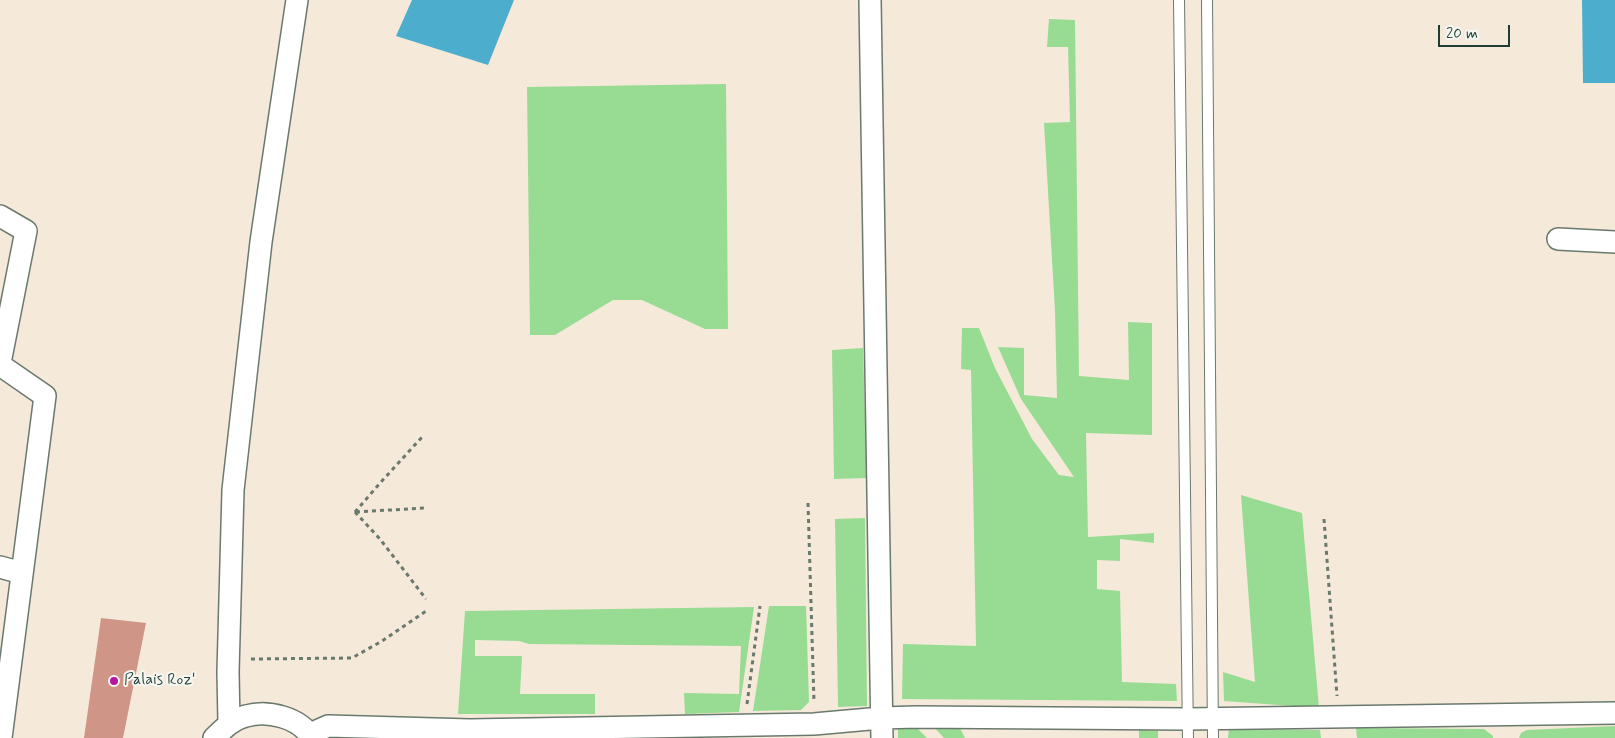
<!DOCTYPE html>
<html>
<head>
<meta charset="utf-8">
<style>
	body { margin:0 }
	#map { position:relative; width:1615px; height:738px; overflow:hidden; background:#f5e9d9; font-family:Mynerve,sans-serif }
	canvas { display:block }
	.scale { position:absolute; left:1438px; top:25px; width:72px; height:22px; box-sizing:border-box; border:2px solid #1f3d34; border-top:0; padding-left:6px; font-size:15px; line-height:18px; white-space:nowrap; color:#1f3d34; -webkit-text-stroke:4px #f6f6f2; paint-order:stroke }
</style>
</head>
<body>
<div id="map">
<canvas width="1615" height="738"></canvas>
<div class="scale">20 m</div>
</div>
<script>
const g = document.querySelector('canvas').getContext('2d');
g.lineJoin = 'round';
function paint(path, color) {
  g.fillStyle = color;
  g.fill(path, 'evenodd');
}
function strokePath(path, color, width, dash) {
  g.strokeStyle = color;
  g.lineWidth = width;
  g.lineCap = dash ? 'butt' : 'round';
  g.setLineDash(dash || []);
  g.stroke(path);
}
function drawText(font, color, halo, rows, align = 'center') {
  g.font = font + ' Mynerve,sans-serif';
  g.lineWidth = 4;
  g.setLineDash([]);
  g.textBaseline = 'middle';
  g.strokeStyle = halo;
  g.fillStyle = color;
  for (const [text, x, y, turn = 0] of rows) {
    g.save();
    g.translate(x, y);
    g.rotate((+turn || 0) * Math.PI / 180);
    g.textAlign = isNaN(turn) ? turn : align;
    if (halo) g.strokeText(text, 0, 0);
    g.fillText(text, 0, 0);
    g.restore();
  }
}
paint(new Path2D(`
	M1049,19l26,1 4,356 50,4 -1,-58 24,1v112l-66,-2 2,104 66,-4v10l-34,-4v22l-23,-1v29l23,2 2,91 54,2 1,17 -275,-2 1,-55 73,2 -5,-276 -10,-1 1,-41h17l16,40 37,71 27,36 15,2 -53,-78 -23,-52 26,1v47l33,3 -2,-87 -11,-188 26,-1 -2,-75h-21z
	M726,84l2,245h-23l-63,-29h-29l-58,35h-25l-3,-248z
	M863,348l4,130 -33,1 -2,-129z
	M1241,495l61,18 17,195 -95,-7 -1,-29 32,10z
	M865,518l2,188 -29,1 -3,-188z
	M769,606h37l3,96 -8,8 -48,1z
	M754,607l-15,105 -54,2 -1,-21 55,1 2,-48 -212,-2 -10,-3 -44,-1v16h47l-2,38h75v20h-137l7,-103z
	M933,726h26l6,12h-21z
	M1615,726v12h-96l2,-5 6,-3z
	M1356,728l128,1 9,7v2h-136z
	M898,729h20l9,9h-29z
	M1229,729l91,1 1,8h-93z
	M1139,730l19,1v7h-19z`), '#98dc94');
paint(new Path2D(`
	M412,0h102l-26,65 -92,-29z
	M1582,0h33v83h-32z`), '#4dadcc');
paint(new Path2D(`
	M101,618l45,5 -23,115h-39z`), '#cf9687');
const service = new Path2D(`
	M1179,0l9,738
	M1207,0l6,738`);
const minor = new Path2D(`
	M870,0l12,738
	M0,216l26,15 -26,132
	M1558,239l57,3
	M0,365l45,31 -44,342
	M0,567l22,6
	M229,724l-1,-52 5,-182 28,-248 36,-242
	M310,734l18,-8 142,4 344,-6 67,-6 35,-1 271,2 428,-6
	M214,738c9,-9 19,-19 32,-22 22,-6 53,1 66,22`);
strokePath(service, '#6a796e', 12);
strokePath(minor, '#6a796e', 24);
strokePath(new Path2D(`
	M808,503l6,199
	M355,512l25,27 46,60
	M355,512l26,-30 42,-46
	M356,512l68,-4
	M1324,519l13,177
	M251,659l101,-1 30,-17 44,-30
	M747,704l13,-98`), '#6a796e', 3, [4, 4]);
strokePath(service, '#fff', 10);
strokePath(minor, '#fff', 21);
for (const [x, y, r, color] of [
	[114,681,5,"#b5179e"]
]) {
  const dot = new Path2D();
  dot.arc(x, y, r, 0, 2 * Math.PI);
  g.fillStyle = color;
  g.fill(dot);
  strokePath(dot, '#f6f6f2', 2);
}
drawText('16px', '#1f3d34', '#f6f6f2', [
	["Palais Roz'",124,681]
], 'left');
</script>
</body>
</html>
